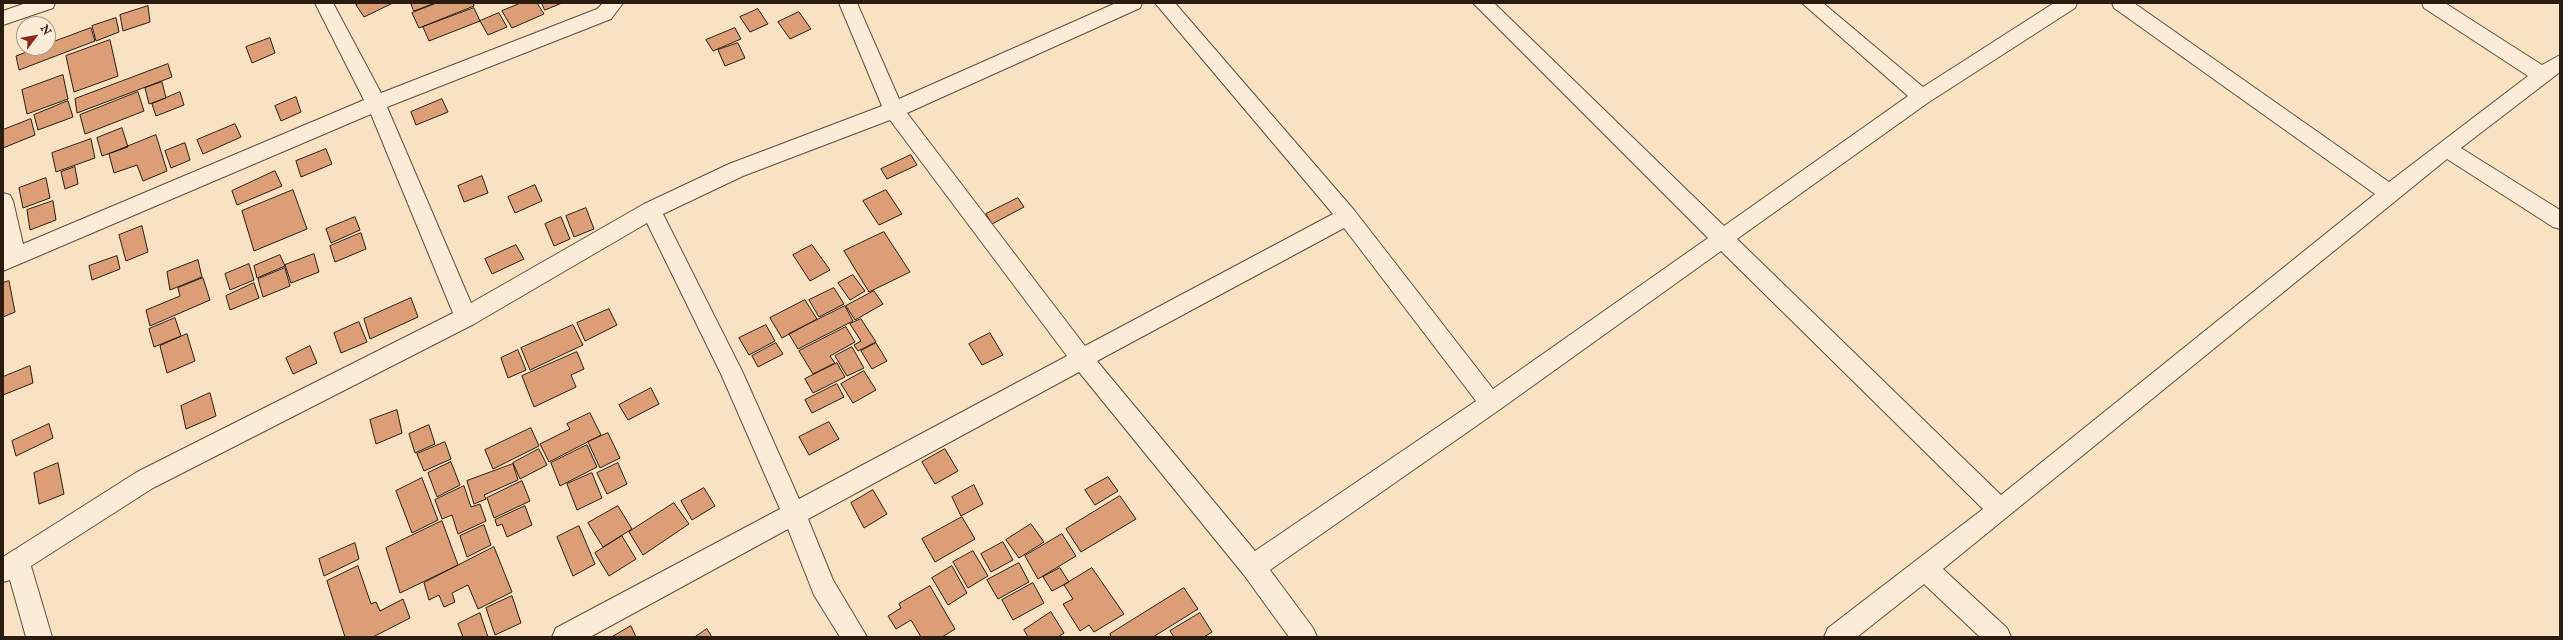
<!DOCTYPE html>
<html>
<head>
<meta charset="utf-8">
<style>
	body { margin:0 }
	#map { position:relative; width:2563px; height:640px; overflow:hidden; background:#f8e2c2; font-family:"IM FELL English",serif }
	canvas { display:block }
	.frame { position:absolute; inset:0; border:4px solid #2b1c11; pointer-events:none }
	.north { position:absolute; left:16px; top:16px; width:40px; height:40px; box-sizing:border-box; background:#faecd7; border:1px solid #a79988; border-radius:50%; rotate:58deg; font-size:11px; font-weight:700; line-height:16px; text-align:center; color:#2b1c11 }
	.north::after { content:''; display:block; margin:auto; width:14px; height:18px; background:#8f2418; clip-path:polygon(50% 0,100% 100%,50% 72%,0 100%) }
</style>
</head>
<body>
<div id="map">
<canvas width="2563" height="640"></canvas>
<div class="frame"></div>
<div class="north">N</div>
</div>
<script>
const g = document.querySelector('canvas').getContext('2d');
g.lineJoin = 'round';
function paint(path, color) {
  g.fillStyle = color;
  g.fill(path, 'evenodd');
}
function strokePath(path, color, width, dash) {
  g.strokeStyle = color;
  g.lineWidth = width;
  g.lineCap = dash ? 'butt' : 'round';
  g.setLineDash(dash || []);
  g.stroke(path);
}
const building = new Path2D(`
	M360,3h33l-29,14 -8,-12z
	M411,3h24l-21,8z
	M437,3h36l1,3 -55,22 -7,-15z
	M521,3h16l7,11 -32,14 -10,-17z
	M542,3h20l-17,7z
	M148,6l2,16 -27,9 -3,-16z
	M474,8l6,13 -51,20 -6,-14z
	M758,9l10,15 -18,8 -10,-15z
	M799,12l12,17 -21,10 -12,-17z
	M499,13l8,14 -19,8 -8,-14z
	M116,18l3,14 -23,9 -4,-15z
	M91,28l4,13 -76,29 -3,-14 21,-8h11v-4z
	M735,28l6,11 -28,12 -7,-11z
	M270,38l5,15 -23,10 -6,-16z
	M110,40l8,36 -44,16 -8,-36z
	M738,43l7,15 -20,8 -7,-16z
	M168,64l4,13 -95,36 -2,-14z
	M63,75l5,24 -41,15 -5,-24z
	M162,82l4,16 -17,6 -4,-16z
	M138,92l6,19 -59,23 -5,-19z
	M180,92l4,13 -28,11 -4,-12z
	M296,97l5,15 -20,9 -6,-15z
	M442,99l6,13 -32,13 -5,-13z
	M68,101l5,16 -35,13 -4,-15z
	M31,119l4,16 -32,13v-18z
	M235,124l6,13 -38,17 -6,-14z
	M122,128l6,19 -26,9 -5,-18z
	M156,135l11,36 -24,10 -6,-16 -23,8 -5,-19z
	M91,139l4,19 -39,14 -4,-19z
	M185,143l5,17 -19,8 -6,-17z
	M326,149l6,15 -31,13 -5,-16z
	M911,155l6,10 -30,14 -6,-10z
	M75,167l3,17 -13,5 -4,-17z
	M275,171l7,15 -45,19 -5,-14z
	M482,176l6,17 -24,9 -6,-16z
	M46,178l4,20 -27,10 -4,-20z
	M535,185l7,16 -27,12 -7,-16z
	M293,190l14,39 -53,22 -12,-40z
	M886,190l16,24 -23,11 -16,-24z
	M1018,198l6,9 -32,17 -6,-10z
	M53,201l3,19 -26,10 -3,-20z
	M586,208l8,21 -20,8 -8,-21z
	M355,217l5,13 -29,13 -5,-14z
	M561,217l9,22 -16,7 -9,-22z
	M142,226l6,26 -22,9 -7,-26z
	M884,232l26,40 -41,20 -25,-41z
	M361,233l5,16 -31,13 -5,-16z
	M516,245l8,14 -32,15 -7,-15z
	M812,245l18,25 -20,11 -17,-26z
	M314,254l5,18 -28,11 -6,-18z
	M280,255l5,11 -28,12 -3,-12z
	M117,256l3,13 -28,11 -3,-14z
	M198,260l4,17 -32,13 -3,-18z
	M249,264l5,16 -24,10 -5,-16z
	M285,268l5,18 -27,11 -5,-18z
	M853,275l12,16 -15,9 -12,-17z
	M203,278l7,22 -60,26 -4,-16 34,-14 -2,-8z
	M9,281l6,31 -12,5v-34z
	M254,283l5,15 -29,12 -4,-14z
	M834,288l10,16 -25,13 -10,-17z
	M874,291l9,13 -28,16 -9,-14z
	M411,298l7,19 -48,22 -6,-20z
	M805,300l12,19 -35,19 -12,-20z
	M845,306l8,15 -55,28 -9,-15z
	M609,309l8,16 -32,16 -8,-18z
	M175,318l6,18 -27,11 -5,-18z
	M861,319l15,23 -18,9 -4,-6 7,-4 -11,-17z
	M359,322l8,20 -26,11 -7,-20z
	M573,325l10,20 -53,25 -9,-22z
	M766,325l9,16 -26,14 -10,-17z
	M846,327l9,15 -25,14 5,7 -22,11 -14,-23z
	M990,333l13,22 -21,10 -13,-21z
	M187,334l8,27 -28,12 -7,-27z
	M776,343l7,11 -25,13 -6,-11z
	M876,343l11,18 -15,8 -11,-18z
	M310,346l7,17 -24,11 -7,-16z
	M852,347l12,21 -17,8 -12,-20z
	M518,350l8,20 -18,8 -7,-20z
	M577,352l7,17 -13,6 5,12 -42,20 -12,-31z
	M837,363l8,14 -32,16 -8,-14z
	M30,366l3,17 -30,12v-18z
	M864,371l12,19 -23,13 -12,-19z
	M837,384l7,13 -32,16 -7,-13z
	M651,388l8,16 -31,16 -9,-15z
	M210,393l6,23 -30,13 -5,-23z
	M397,410l5,23 -26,11 -6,-24z
	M590,413l11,22 -52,27 -9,-18 30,-15 -3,-5z
	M829,422l10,17 -30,16 -10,-18z
	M49,424l4,14 -37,18 -4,-15z
	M429,425l6,19 -20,9 -6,-19z
	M531,428l8,18 -46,23 -8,-19z
	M608,433l12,25 -20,10 -12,-26z
	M445,442l6,17 -27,12 -7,-17z
	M587,445l10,22 -37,19 -9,-23z
	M539,449l8,16 -27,14 -7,-16z
	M945,449l13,22 -23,13 -13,-22z
	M451,462l9,23 -23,12 -9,-24z
	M58,463l6,31 -25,10 -5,-31z
	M618,463l9,21 -20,10 -10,-21z
	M513,464l5,16 -34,15 2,4 -12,5 -7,-23z
	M592,473l10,25 -25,12 -10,-26z
	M1108,477l10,14 -23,14 -10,-15z
	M422,478l16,42 -26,13 -16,-42z
	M522,481l8,20 -36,17 -7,-20z
	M974,485l9,19 -22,12 -9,-19z
	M464,486l7,21 9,-3 6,17 -28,13 -6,-19 -10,4 -7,-19z
	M704,488l11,18 -23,14 -11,-19z
	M873,490l14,24 -23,14 -13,-25z
	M1120,496l16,23 -55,33 -15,-23z
	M674,503l15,21 -46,31 -14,-23z
	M525,506l7,19 -25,12 -5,-13 -5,2 -2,-6z
	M618,506l14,23 -29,18 -15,-24z
	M962,517l13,22 -40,23 -13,-23z
	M442,521l16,44 -58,28 -14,-45z
	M1031,524l13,18 -25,16 -13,-18z
	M484,525l7,20 -24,12 -7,-21z
	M579,526l16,38 -22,12 -16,-39z
	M1062,534l14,22 -38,23 -13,-23z
	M622,536l14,23 -27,17 -14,-23z
	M1003,542l10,18 -22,12 -10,-18z
	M355,543l4,16 -35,17 -5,-17z
	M494,547l18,45 -34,17 -10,-24 -16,8 3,9 -11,5 -5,-12 -10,5 -5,-17z
	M973,551l15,25 -20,12 -15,-26z
	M1019,563l10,19 -31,17 -11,-19z
	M358,566l13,38 5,-2 4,9 23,-12 7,19 -37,19h-28l-18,-56z
	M952,566l15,27 -19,12 -16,-27z
	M1060,568l9,14 -17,9 -9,-14z
	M1092,568l32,46 -30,18 -5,-7 -9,6 -17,-27 10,-5 -9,-14z
	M1033,583l11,20 -31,17 -11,-20z
	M930,586l25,43 -13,8h-21l-10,-17 -15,9 -8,-13 13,-8 -2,-4z
	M1184,588l14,21 -45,28h-42l-1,-3z
	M512,596l9,27 -26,12 -9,-27z
	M1051,612l13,21 -6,4h-30l-4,-7z
	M480,613l8,24h-25l-5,-13z
	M1200,613l12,19 -8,5h-30l-4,-6z
	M631,626l5,11h-24z
	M707,629l5,8h-17z`);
paint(building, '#dc9e77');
strokePath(building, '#2b1c11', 1);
const minor = new Path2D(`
	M26,3h29l-2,5 -50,17v-14z
	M315,3h18l48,90 216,-84 6,-6h20l-12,16 -224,88 84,196 173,-99 85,-40 153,-58 -43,-103h18l42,96 217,-96h26l-2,5 -233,105 178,233 248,-132 -178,-211h20l179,207 139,179 215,-151 -235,-235h21l230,223 184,-130 -106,-93h21l100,84 131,-84h23l-2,5 -146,94 -192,137 264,256 374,-301 -261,-186 -2,-5h22l255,179 139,-106 -104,-68 -2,-5h23l97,62 18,-10v17l-99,76 99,62v19l-7,-2 -106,-68 -504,410 64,59 4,9h-31l-56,-53 -67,53h-33l4,-9 155,-119 -262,-258 -222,159 -229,160 43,58 4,9h-28l-45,-62 -165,-203 -271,147 25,61 34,57h-27l-26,-42 -26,-66 -198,108h-38l4,-9 224,-119 -59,-135 -74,-151 -173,101 -321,164 -122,78 21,71h-26l-16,-57 -7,2v-25l134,-85 316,-159 -82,-199 -368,157v-78l7,2 3,6 10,43 341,-144zM890,120l177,236 -268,143 -56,-126 -80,-159 80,-38zM1344,228l132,173 -221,150 -158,-190z`);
strokePath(minor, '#5e4e3d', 2);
paint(minor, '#faecd7');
</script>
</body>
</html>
